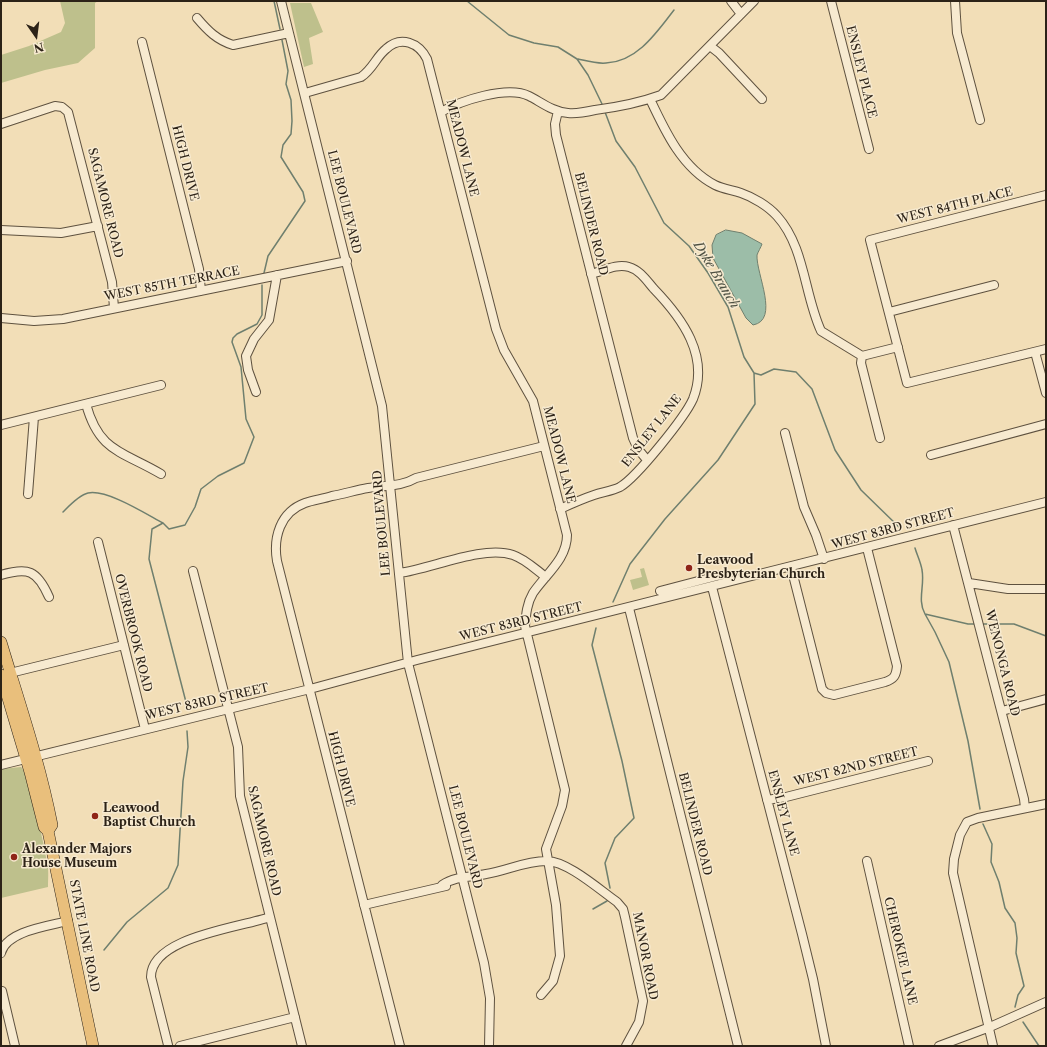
<!DOCTYPE html>
<html>
<head>
<meta charset="utf-8">
<style>
	body { margin:0 }
	#map { position:relative; width:1047px; height:1047px; overflow:hidden; background:#f2deb7; font-family:"Libre Caslon Text",serif }
	canvas { display:block }
	.frame { position:absolute; inset:0; border:2px solid #2c2217; pointer-events:none }
	.north { position:absolute; left:16px; top:16px; width:40px; height:40px; -webkit-text-stroke:3px #f7ead0; paint-order:stroke; rotate:166deg; font-size:11px; font-weight:700; line-height:16px; text-align:center; color:#2c2217 }
	.north::after { content:''; display:block; margin:auto; width:14px; height:18px; background:#2c2217; clip-path:polygon(50% 0,100% 100%,50% 72%,0 100%) }
</style>
</head>
<body>
<div id="map">
<canvas width="1047" height="1047"></canvas>
<div class="frame"></div>
<div class="north">N</div>
</div>
<script>
const g = document.querySelector('canvas').getContext('2d');
g.lineJoin = 'round';
function paint(path, color) {
  g.fillStyle = color;
  g.fill(path, 'evenodd');
}
function strokePath(path, color, width, dash) {
  g.strokeStyle = color;
  g.lineWidth = width;
  g.lineCap = dash ? 'butt' : 'round';
  g.setLineDash(dash || []);
  g.stroke(path);
}
function drawText(font, color, halo, rows, align = 'center') {
  g.font = font + ' "Libre Caslon Text",serif';
  g.lineWidth = 3;
  g.setLineDash([]);
  g.textBaseline = 'middle';
  g.strokeStyle = halo;
  g.fillStyle = color;
  for (const [text, x, y, turn = 0] of rows) {
    g.save();
    g.translate(x, y);
    g.rotate((+turn || 0) * Math.PI / 180);
    g.textAlign = isNaN(turn) ? turn : align;
    if (halo) g.strokeText(text, 0, 0);
    g.fillText(text, 0, 0);
    g.restore();
  }
}
paint(new Path2D(`
	M60,1h38l-3,2v45l-17,15 -33,7 -44,13v-28l28,-9 32,-14 4,-9z
	M290,3h21l12,29 -14,6 4,26 -9,3z
	M644,568l5,17 -16,5 -3,-10 12,-3 -2,-8z
	M21,767c8,7 24,81 26,95 2,8 1,17 1,25l-47,11v-129z`), '#bec08c');
const water = new Path2D(`
	M726,230l16,3 20,11c-1,3 -4,8 -5,11 -1,19 23,65 -4,70l-7,-7 -33,-60 -1,-13 4,-10z`);
paint(water, '#9cbda8');
strokePath(water, '#6f7f6e', 1);
strokePath(new Path2D(`
	M274,1l6,28
	M294,1h13
	M467,1l42,34 25,8 24,4 19,12 11,16 15,31
	M578,59c9,2 19,5 28,4 31,-1 51,-31 68,-53
	M605,112l11,29 19,26 29,56 25,23 19,27 20,34 16,50 10,16 7,2 13,-6 22,3 16,17 23,61 26,40 39,38
	M264,273l4,-17 37,-55 -2,-9 -22,-35 2,-12 8,-11 1,-13 -1,-21 -5,-16 2,-13 -6,-31
	M63,512c6,-6 16,-17 25,-19 19,-4 58,21 75,30
	M915,548c2,7 6,15 7,22 3,15 -5,30 3,44l43,10h8
	M613,602l17,-38 35,-45 53,-59 37,-56 -1,-31
	M925,614l10,18 14,30 19,79 12,68
	M982,624h32l32,12
	M596,628l-4,17 30,116 12,57 -19,20 -10,25 5,25
	M187,706l-38,-147 3,-30 11,-6 6,6 16,-4 10,-18 6,-18 17,-13 26,-13 10,-26 -8,-18 -5,-52 -9,-25 1,-4 4,-4 20,-10 5,-9v-30
	M983,824l9,20 -1,18 8,20 6,26 10,15 2,15 -1,15 8,33 -6,9 -3,12
	M593,909l14,-8
	M104,950l23,-28 41,-34 10,-23 5,-84 5,-34 -1,-16
	M1023,1022l16,24`), '#6f7f6e', 1.5);
const minor = new Path2D(`
	M281,1l101,405 26,257 76,300 6,35 -1,48
	M731,1l10,13
	M831,1l38,148
	M955,1l2,32 23,87
	M197,18c11,13 20,22 36,27l56,-12
	M142,42l57,227 2,22
	M710,46l9,7 43,46
	M305,93l56,-16c12,-8 15,-20 25,-28 15,-14 33,-6 41,10l69,270 8,21 29,51 34,134c0,24 -21,39 -34,58 -6,10 -7,21 -8,33l40,164 -3,16 -16,43 10,56 4,51 -7,25 -12,14
	M650,99c15,32 32,69 65,86 8,4 17,5 26,8 12,4 27,13 36,23 28,31 27,78 44,115l41,25
	M558,111l-3,13 1,11 77,303 5,11 9,11
	M441,112c19,-11 66,-27 88,-16 12,6 24,16 39,17 9,1 18,-1 27,-3 23,-3 44,-7 66,-15l93,-94
	M1,124l54,-18 7,1 6,5 44,170 2,26
	M1046,195l-176,45 37,143 139,-34
	M1,230l60,3 37,-7
	M889,312l105,-27
	M1,318l33,3 29,-2 284,-58
	M1035,352l11,41
	M862,356l-1,7 19,75
	M862,356l36,-9
	M256,392l-8,-22 -2,-14 8,-17 15,-19 8,-45
	M86,404c13,48 36,47 75,70
	M1,425l160,-40
	M785,433l19,74 12,28 8,24
	M931,455l115,-31
	M28,494l6,-77
	M560,509c11,-5 22,-10 34,-14 9,-3 18,-4 26,-8 17,-10 65,-70 73,-88 17,-43 -11,-81 -39,-110 -7,-8 -14,-19 -25,-22 -12,-4 -26,4 -38,7
	M953,525l71,274 1,9
	M98,542l47,187
	M791,567l31,122 4,4 8,2 51,-13c9,-3 11,-6 12,-16l-30,-118
	M193,571l45,176 2,49 62,250
	M399,573c32,-4 83,-28 114,-18 12,4 22,14 33,22
	M1,575c27,-8 36,-5 48,22
	M969,583l39,6h38
	M712,587l90,347 11,45 13,67
	M660,591l61,-16
	M629,608l109,438
	M6,674l118,-29
	M1002,711l44,-12
	M1,765l309,-76 107,-29 629,-158
	M767,800l19,-3 142,-36
	M867,861l42,185
	M442,885c13,-9 29,-8 44,-11 20,-3 39,-13 60,-13 20,-1 54,29 71,41l6,7 2,8 18,84 -4,21 -13,24
	M364,905l82,-19
	M1,953c5,-22 48,-27 67,-32
	M2,991l13,55
	M168,1045l-17,-68c0,-40 88,-49 119,-60
	M180,1046l115,-29
	M400,1046l-123,-485c-4,-23 3,-49 28,-58 8,-3 18,-4 27,-7 12,-2 24,-6 36,-8 16,-3 33,-1 48,-10l128,-32
	M939,1046l51,-19 56,-25
	M993,1046l-40,-173 1,-14 6,-24 7,-13 11,-4 68,-14`);
const major = new Path2D(`
	M1,642c18,60 39,121 51,183l-4,6
	M1,675l29,97 14,55 4,4 45,215`);
strokePath(minor, '#5e513f', 10);
strokePath(major, '#2c2217', 12);
strokePath(minor, '#f7ead0', 8);
strokePath(major, '#e9bf7c', 11);
for (const [x, y, r, color] of [
	[689,568,4,"#8f2418"],
	[95,816,4,"#8f2418"],
	[14,857,4,"#8f2418"]
]) {
  const dot = new Path2D();
  dot.arc(x, y, r, 0, 2 * Math.PI);
  g.fillStyle = color;
  g.fill(dot);
  strokePath(dot, '#f7ead0', 1.5);
}
drawText('12px', '#2c2217', '#f7ead0', [
	["ENSLEY PLACE",861,72,76],
	["MEADOW LANE",462,148,76],
	["HIGH DRIVE",185,163,76],
	["LEE BOULEVARD",344,202,76],
	["SAGAMORE ROAD",105,203,76],
	["WEST 84TH PLACE",955,206,-14],
	["BELINDER ROAD",591,224,76],
	["WEST 85TH TERRACE",172,284,-11],
	["ENSLEY LANE",652,431,-52],
	["MEADOW LANE",559,455,76],
	["LEE BOULEVARD",382,523,-95],
	["WEST 83RD STREET",893,529,-15],
	["WEST 83RD STREET",521,622,-14],
	["OVERBROOK ROAD",133,633,76],
	["WENONGA ROAD",1002,663,76],
	["WEST 83RD STREET",207,702,-13],
	["WEST 82ND STREET",856,767,-14],
	["HIGH DRIVE",341,769,76],
	["ENSLEY LANE",783,813,75],
	["BELINDER ROAD",695,824,76],
	["LEE BOULEVARD",465,837,76],
	["SAGAMORE ROAD",264,841,77],
	["STATE LINE ROAD",84,936,79],
	["CHEROKEE LANE",900,951,77],
	["MANOR ROAD",645,956,79]
]);
drawText('bold 12px', '#2c2217', '#f7ead0', [
	["Leawood",697,561],
	["Presbyterian Church",697,575],
	["Leawood",103,809],
	["Baptist Church",103,823],
	["Alexander Majors",22,850],
	["House Museum",22,864]
], 'left');
drawText('italic 13px', '#4e5042', '#f7ead0', [
	["Dyke Branch",716,275,59]
]);
</script>
</body>
</html>
